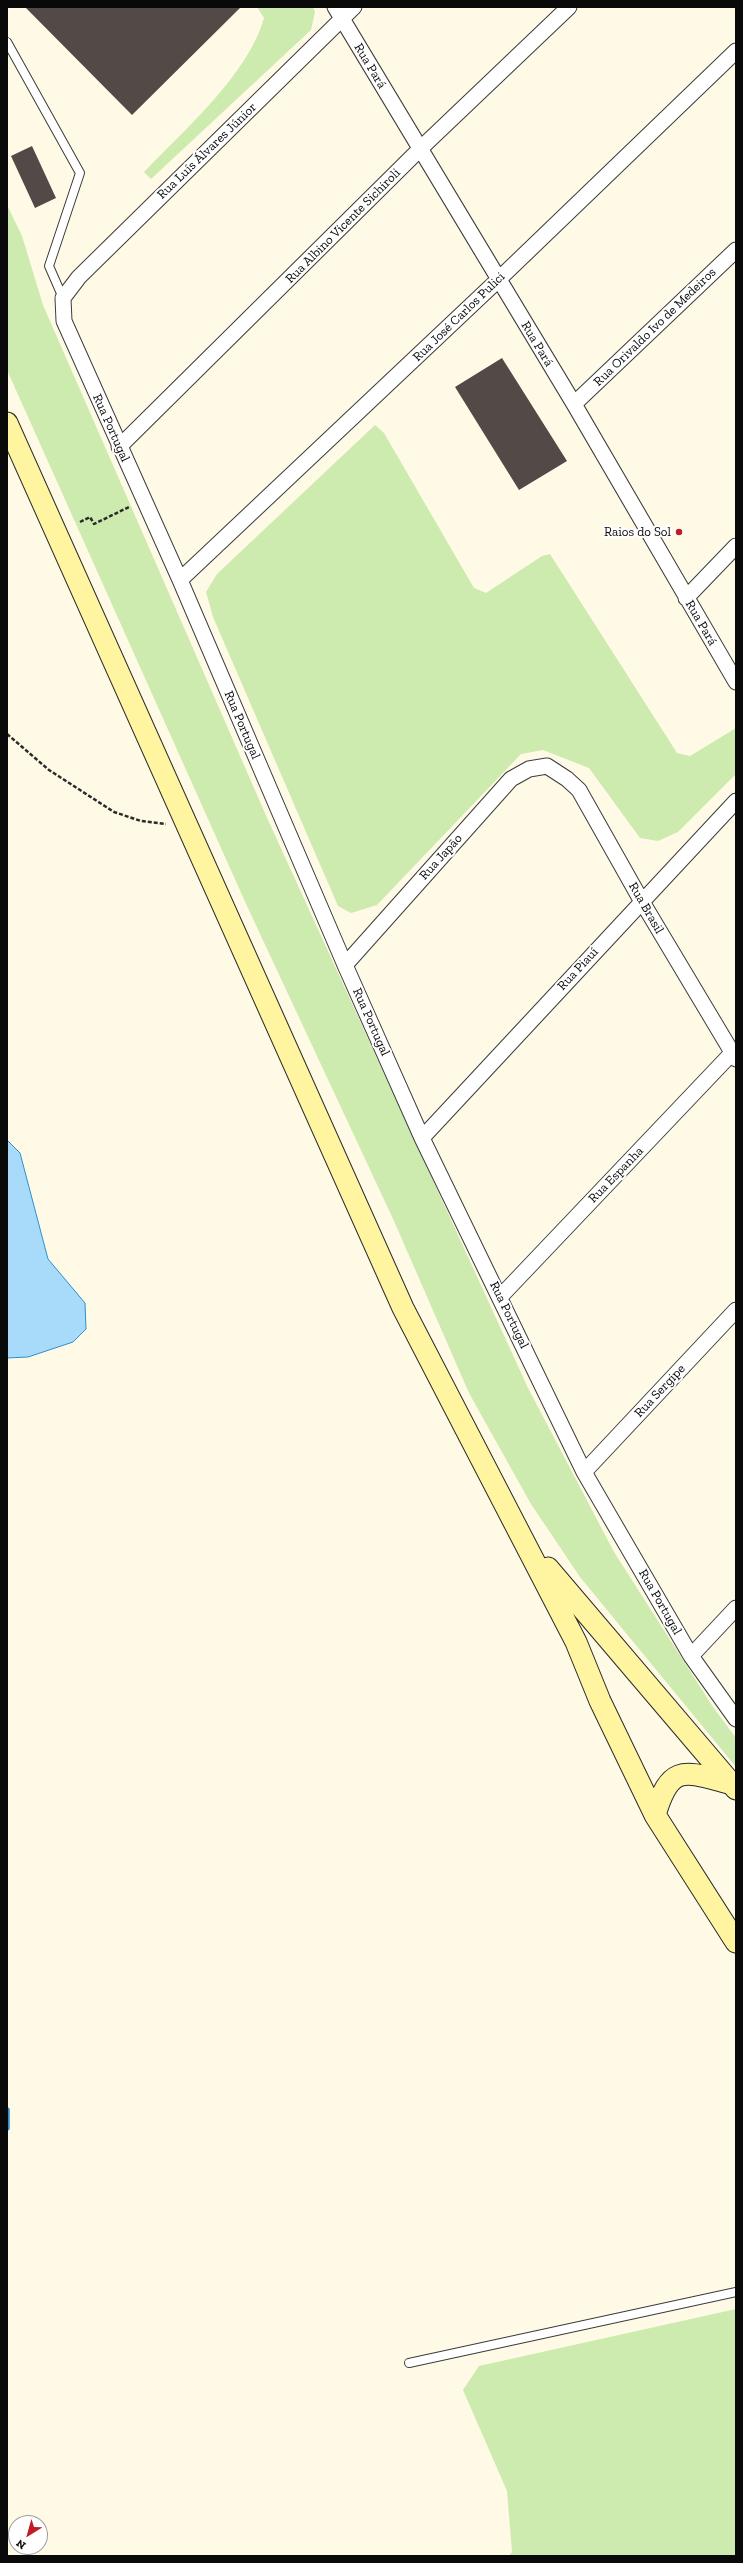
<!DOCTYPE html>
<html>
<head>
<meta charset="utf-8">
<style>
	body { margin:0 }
	#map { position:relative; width:743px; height:2563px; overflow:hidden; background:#fffae6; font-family:"Zilla Slab",serif }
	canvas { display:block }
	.frame { position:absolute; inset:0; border:8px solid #090909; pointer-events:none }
	.north { position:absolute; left:8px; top:2515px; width:40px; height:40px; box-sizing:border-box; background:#fff; border:1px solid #9d9d9d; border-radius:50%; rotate:217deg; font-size:11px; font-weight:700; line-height:16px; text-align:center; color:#090909 }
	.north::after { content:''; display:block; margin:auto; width:14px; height:18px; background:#be1d25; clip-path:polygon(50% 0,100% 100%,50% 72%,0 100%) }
</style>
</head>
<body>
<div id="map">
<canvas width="743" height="2563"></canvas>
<div class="frame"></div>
<div class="north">N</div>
</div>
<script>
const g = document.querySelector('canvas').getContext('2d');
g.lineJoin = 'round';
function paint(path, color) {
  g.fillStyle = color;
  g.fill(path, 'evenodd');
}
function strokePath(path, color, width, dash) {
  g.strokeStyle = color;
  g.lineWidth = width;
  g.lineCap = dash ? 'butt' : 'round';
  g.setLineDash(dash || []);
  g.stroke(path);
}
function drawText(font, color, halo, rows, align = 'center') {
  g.font = font + ' "Zilla Slab",serif';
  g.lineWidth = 4;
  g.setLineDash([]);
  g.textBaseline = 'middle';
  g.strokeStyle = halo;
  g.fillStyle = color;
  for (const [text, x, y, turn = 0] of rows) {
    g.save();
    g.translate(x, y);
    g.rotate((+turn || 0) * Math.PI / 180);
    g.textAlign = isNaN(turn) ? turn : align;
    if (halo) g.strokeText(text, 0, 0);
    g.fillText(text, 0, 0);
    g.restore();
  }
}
paint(new Path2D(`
	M257,7h56l2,5 -4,18 -160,149 -7,-7c40,-42 104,-97 120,-154z
	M7,205l15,31 21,69 225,515 260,568 86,164 99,155 23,31v29l-156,-190 -49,-73 -62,-111 -75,-172 -147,-315 -240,-536z
	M375,425l9,8 90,155 12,5 56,-37 8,-2 127,199 13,3 46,-28v46l-58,58 -20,9 -18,-3 -51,-70 -46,-18 -22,4 -144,151 -26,8 -13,-7 -125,-289 -7,-25 11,-18z
	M736,2309v247h-227l3,-4 -5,-61 -44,-101 16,-24z`), '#cdeaaf');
const water = new Path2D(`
	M7,1140l13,13 28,106 37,44 1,26 -13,13 -45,15 -21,1z`);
paint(water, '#a8daf9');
strokePath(water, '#2c90d2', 1);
strokePath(new Path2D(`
	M7,2110v18`), '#2c90d2', 5.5);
paint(new Path2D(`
	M25,7h216l-109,108z
	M32,146l24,52 -21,10 -24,-52z
	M502,358l65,103 -48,29 -64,-103z`), '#524a46');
const lane = new Path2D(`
	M7,42l73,131 -31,93 14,32
	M409,2363l327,-71`);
const street = new Path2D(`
	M335,7l239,397 162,278
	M354,7l-275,270 -16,21 1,23 116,259 165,385 77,173 162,334 107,184 45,63
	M574,404l162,-154
	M119,447l301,-298 149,-142
	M180,580l318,-300 238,-229
	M686,598l50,-52
	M345,965l166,-186 18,-10 18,-3 20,13 12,11 62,110 95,159
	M422,1138l314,-337
	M500,1297l232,-244
	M584,1472l152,-162
	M691,1656l45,-48`);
const secondary = new Path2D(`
	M7,423l396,885 173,334 24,59 55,114 81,127
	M548,1568l188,221
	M655,1815c16,-54 31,-43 78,-31`);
strokePath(lane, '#3c3c3c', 10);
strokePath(street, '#3c3c3c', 17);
strokePath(secondary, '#2b2b2b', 23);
strokePath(new Path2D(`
	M80,522l10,-5 4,7 35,-17
	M7,734l42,36 65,42 27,9 25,3`), '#2b2b2b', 2.5, [4, 2]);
strokePath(lane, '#fff', 8);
strokePath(street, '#fff', 15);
strokePath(secondary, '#fff5a1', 21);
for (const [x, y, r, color] of [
	[679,532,4,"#be1d25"]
]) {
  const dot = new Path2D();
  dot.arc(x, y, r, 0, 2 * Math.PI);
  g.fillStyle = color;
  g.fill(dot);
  strokePath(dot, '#fff', 1.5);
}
drawText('13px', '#090909', '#fff', [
	["Rua Pará",370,66,59],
	["Rua Luís Álvares Júnior",207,151,-44],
	["Rua Albino Vicente Sichiroli",343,226,-45],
	["Rua José Carlos Pulici",459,317,-44],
	["Rua Orivaldo Ivo de Medeiros",655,327,-44],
	["Rua Pará",537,344,59],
	["Rua Portugal",111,428,66],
	["Rua Pará",701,623,60],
	["Rua Portugal",242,725,67],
	["Rua Japão",441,857,-48],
	["Rua Brasil",646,908,60],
	["Rua Piauí",578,969,-47],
	["Rua Portugal",371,1022,66],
	["Rua Espanha",616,1175,-46],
	["Rua Portugal",509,1315,64],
	["Rua Sergipe",660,1391,-47],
	["Rua Portugal",660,1602,60]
]);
drawText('13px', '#090909', '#fff', [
	["Raios do Sol",671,532]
], 'right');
</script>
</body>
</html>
